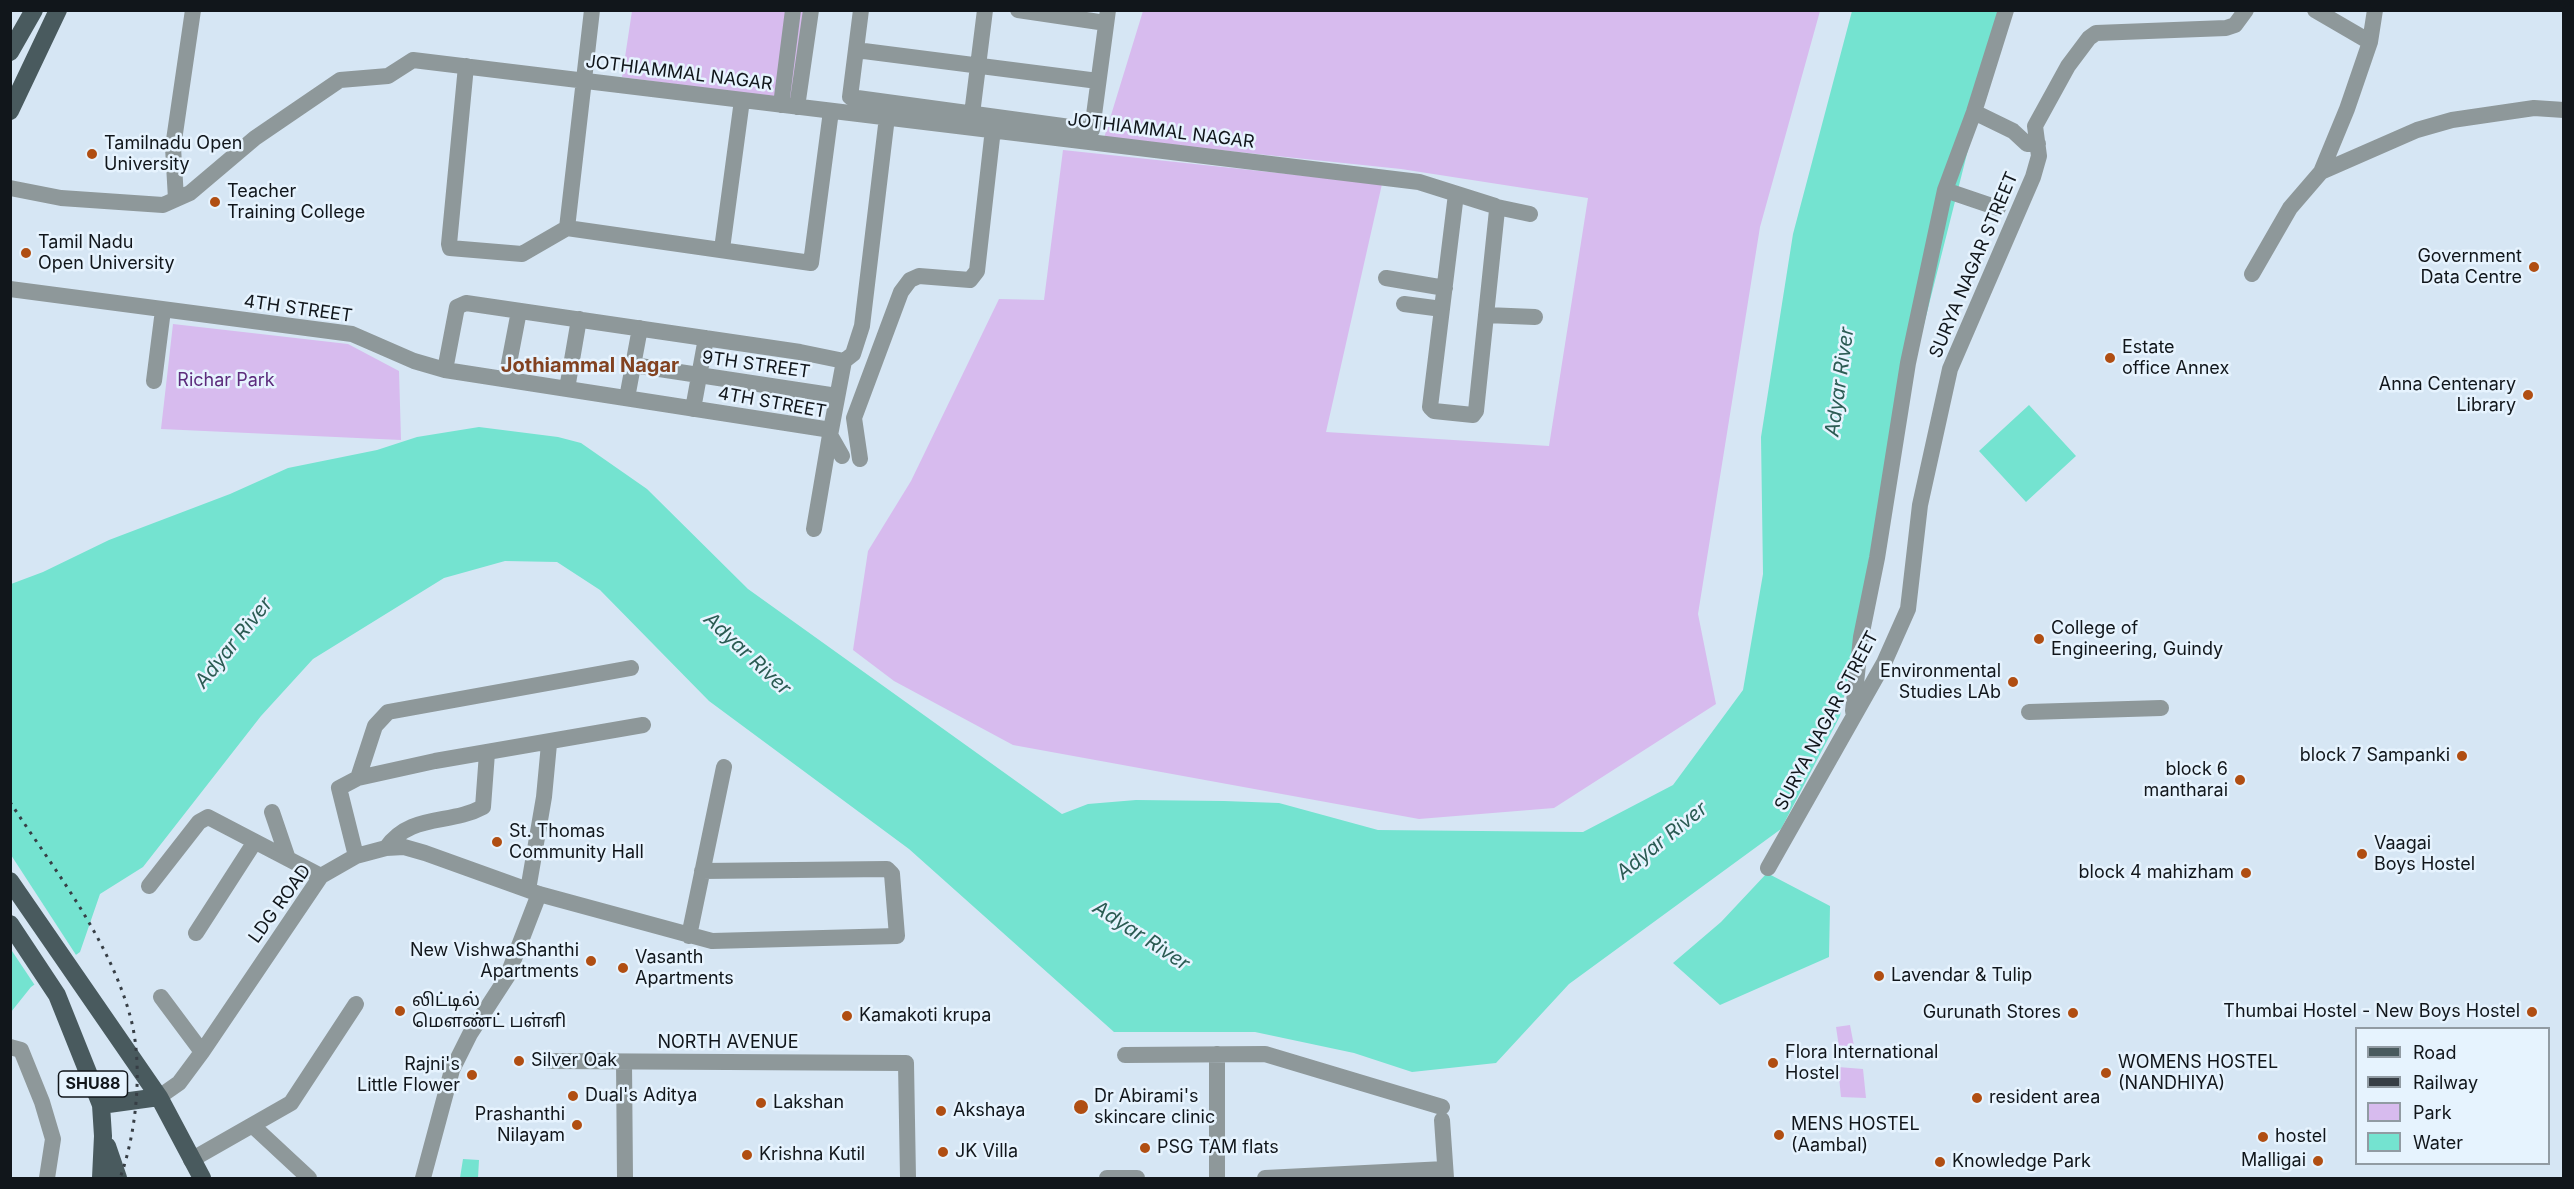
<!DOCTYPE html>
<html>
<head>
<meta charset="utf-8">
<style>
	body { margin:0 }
	#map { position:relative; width:2574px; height:1189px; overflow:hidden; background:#d6e6f4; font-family:Inter,sans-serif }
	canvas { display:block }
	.frame { position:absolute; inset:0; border:12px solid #11161b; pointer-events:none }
	.legend { position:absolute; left:2355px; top:1027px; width:195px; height:138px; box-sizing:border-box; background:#e6f3fe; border:2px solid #919ba3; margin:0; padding:8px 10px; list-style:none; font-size:18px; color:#11161b }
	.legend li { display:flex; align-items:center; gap:12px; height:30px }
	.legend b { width:30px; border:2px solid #919ba3 }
</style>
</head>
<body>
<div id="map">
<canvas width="2574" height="1189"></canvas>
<div class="frame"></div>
<ul class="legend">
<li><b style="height:8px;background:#495a5e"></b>Road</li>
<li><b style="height:8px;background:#373e45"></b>Railway</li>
<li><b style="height:16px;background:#d7bbee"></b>Park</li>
<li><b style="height:16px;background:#74e3d0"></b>Water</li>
</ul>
</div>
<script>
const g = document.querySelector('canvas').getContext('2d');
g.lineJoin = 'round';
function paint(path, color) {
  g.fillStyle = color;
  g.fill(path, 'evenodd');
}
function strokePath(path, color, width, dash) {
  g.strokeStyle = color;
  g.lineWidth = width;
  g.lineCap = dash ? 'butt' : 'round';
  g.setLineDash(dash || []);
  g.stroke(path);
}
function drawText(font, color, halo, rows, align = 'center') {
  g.font = font + ' Inter,"Noto Sans Tamil",sans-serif';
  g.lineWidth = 5;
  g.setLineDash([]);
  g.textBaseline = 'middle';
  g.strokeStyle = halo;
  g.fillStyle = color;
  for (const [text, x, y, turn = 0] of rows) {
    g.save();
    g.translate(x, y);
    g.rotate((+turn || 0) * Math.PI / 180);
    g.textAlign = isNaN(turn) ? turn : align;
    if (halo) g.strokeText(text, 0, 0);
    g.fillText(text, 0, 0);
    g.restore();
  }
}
paint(new Path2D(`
	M632,11h175l-12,90 -173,-24z
	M1143,11h677l-60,216 -62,387 18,90 -162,104 -135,11 -406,-74 -119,-64 -41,-31 15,-99 43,-70 88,-182 45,1 19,-150 319,34 -56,248 223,14 39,-248 -187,-29 -297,-31z
	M173,324l175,20 51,27 2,69 -240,-11z
	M1850,1025l4,21 -15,1 -3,-20z
	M1838,1067l25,2 3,29 -25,-1z`), '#d7bbee');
paint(new Path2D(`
	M1852,11h151l-86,341 -77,364 -59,113 -212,155 -73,79 -84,9 -58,-19 -99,-21h-141l-205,-183 -200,-148 -109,-111 -43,-28 -52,-1 -61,17 -131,81 -52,57 -118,151 -43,27 -20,58 -49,35 -20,25v-428l32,-12 66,-32 121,-46 58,-26 89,-18 40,-13 62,-10 79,10 23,6 66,46 101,100 314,225 26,-10 48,-4 88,1 55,2 99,27 205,2 90,-47 70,-95 20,-116 -2,-137 32,-203z
	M2029,405l47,51 -50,46 -47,-51z
	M1767,873l63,33 -1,51 -109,48 -47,-42 48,-41z
	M463,1159l16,1 -1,18h-18z`), '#74e3d0');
paint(new Path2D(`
	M11,855l67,103 -42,29 -26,-39z`), '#d6e6f4');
strokePath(new Path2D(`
	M861,10l-11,87 242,33 16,-120
	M1018,10l88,13
	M2315,10l55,32
	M856,50l242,31
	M466,66l-17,178 1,4 72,6 45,-26 244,35 20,-152
	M781,105l12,-95
	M797,107l14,-97
	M1974,112l39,19 14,13h11
	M972,114l13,-104
	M2321,172l96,-42 35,-10 82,-12 30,2
	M10,188l51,10 102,7 27,-12 65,-55 85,-58 48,-4 25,-16 1006,122 76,24 2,4 -21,201 -3,4 -39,-4 -4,-4 26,-213
	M1945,190l53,18
	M176,199l-3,-52 20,-137
	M1497,207l33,7
	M567,228l25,-218
	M722,249l20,-149
	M2252,274l38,-66 31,-36 26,-63 23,-67 5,-32
	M1386,278l59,10
	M10,289l342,45 62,27 31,9 386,60 -1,5 12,21
	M1404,304l38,5
	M1486,315l49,2
	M844,361l9,-7 9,-28 25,-209
	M633,365l204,31
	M445,370l12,-63 9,-4 334,49 44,9 -13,69
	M506,379l13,-68
	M154,381l9,-71
	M567,389l12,-70
	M627,398l13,-70
	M693,409l13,-71
	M860,459l-6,-41 47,-126 9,-12 9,-4 51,4 7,-9 16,-142
	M814,529l16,-94
	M1853,711l8,-74 16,-79 31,-195 37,-173 29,-78 32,-102
	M2029,712l132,-4
	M358,778l77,-17 208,-36
	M272,812l15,44
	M386,848c24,-35 64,-23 97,-41l4,-54
	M356,856l-17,-68 19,-10 17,-52 13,-14 243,-44
	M1768,868l116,-205 24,-54 12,-104 30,-136 83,-192 6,-21 -4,-30 33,-60 21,-28 7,-5 130,-5 9,-3 11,-15
	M149,886l50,-64 9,-5 113,59
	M528,890l16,-93 5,-53
	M196,933l58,-90
	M689,936l35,-169
	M161,997l41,55
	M10,1047l11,3 21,52 11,37 -6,39
	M1217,1054v124
	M1125,1055l140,-1 177,53
	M549,1061l357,2 2,115
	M624,1062l1,116
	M159,1097l20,-14 23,-31 119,-176 35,-20 30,-8 18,-1 21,6 114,41 173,47 185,-5 -5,-62 -5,-5 -185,2
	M1442,1120l4,58
	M253,1126l56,52
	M191,1160l100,-57 65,-99
	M423,1178l29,-108 18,-36 37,-57 32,-83
	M1107,1178h30
	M1265,1178l180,-9`), '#8e989a', 16);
strokePath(new Path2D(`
	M10,52l24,-42
	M10,111l48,-101
	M10,881l149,216 43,81
	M10,924l47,71 44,110 2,31 -2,42
	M101,1105l58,-8
	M107,1146l11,32`), '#495a5e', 18);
strokePath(new Path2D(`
	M10,802c43,66 97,134 119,210 15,49 8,120 -9,166`), '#373e45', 3, [3, 6]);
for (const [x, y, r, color] of [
	[92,154,6,"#b04e12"],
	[215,202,6,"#b04e12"],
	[26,253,6,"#b04e12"],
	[2534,267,6,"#b04e12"],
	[2110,358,6,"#b04e12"],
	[2528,395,6,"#b04e12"],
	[2039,639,6,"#b04e12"],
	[2013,682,6,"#b04e12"],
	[2462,756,6,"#b04e12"],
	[2240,780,6,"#b04e12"],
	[497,842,6,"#b04e12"],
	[2362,854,6,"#b04e12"],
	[2246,873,6,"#b04e12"],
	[591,961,6,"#b04e12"],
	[623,968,6,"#b04e12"],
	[1879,976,6,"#b04e12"],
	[400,1011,6,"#b04e12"],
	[2532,1012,6,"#b04e12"],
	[2073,1013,6,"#b04e12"],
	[847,1016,6,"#b04e12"],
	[519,1061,6,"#b04e12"],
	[1773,1063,6,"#b04e12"],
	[2106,1073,6,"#b04e12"],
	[472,1075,6,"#b04e12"],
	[573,1096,6,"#b04e12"],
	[1977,1098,6,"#b04e12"],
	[761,1103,6,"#b04e12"],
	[1081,1107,8,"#b04e12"],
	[941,1111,6,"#b04e12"],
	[577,1125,6,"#b04e12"],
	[1779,1135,6,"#b04e12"],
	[2263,1137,6,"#b04e12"],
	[1145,1148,6,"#b04e12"],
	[943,1152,6,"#b04e12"],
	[747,1155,6,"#b04e12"],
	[2318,1161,6,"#b04e12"],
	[1940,1162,6,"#b04e12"]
]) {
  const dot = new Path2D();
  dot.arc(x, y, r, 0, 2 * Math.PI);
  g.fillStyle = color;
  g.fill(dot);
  strokePath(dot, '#e6f3fe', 2);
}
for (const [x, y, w] of [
	[93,1084,69]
]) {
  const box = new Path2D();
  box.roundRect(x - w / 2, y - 13, w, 26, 4.5);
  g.fillStyle = '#e6f3fe';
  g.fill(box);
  strokePath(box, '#11161b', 1.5);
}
drawText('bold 16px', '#11161b', null, [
	["SHU88",93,1084]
]);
drawText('18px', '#11161b', '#e6f3fe', [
	["JOTHIAMMAL NAGAR",679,73,7],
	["JOTHIAMMAL NAGAR",1161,131,7],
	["SURYA NAGAR STREET",1974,265,-67],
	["4TH STREET",298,309,8],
	["9TH STREET",756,365,8],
	["4TH STREET",772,403,10],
	["SURYA NAGAR STREET",1827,721,-62],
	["LDG ROAD",280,904,-54],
	["NORTH AVENUE",728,1043]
]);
drawText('18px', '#11161b', '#e6f3fe', [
	["Tamilnadu Open",104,144],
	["University",104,165],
	["Teacher",227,192],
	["Training College",227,213],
	["Tamil Nadu",38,243],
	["Open University",38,264],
	["Government",2522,257,"right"],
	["Data Centre",2522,278,"right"],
	["Estate",2122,348],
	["office Annex",2122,369],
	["Anna Centenary",2516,385,"right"],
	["Library",2516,406,"right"],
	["College of",2051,629],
	["Engineering, Guindy",2051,650],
	["Environmental",2001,672,"right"],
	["Studies LAb",2001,693,"right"],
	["block 7 Sampanki",2450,756,"right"],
	["block 6",2228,770,"right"],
	["mantharai",2228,791,"right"],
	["St. Thomas",509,832],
	["Community Hall",509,853],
	["Vaagai",2374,844],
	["Boys Hostel",2374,865],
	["block 4 mahizham",2234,873,"right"],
	["New VishwaShanthi",579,951,"right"],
	["Apartments",579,972,"right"],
	["Vasanth",635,958],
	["Apartments",635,979],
	["Lavendar & Tulip",1891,976],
	["லிட்டில்",412,1001],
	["மௌண்ட் பள்ளி",412,1022],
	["Thumbai Hostel - New Boys Hostel",2520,1012,"right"],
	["Gurunath Stores",2061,1013,"right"],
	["Kamakoti krupa",859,1016],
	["Flora International",1785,1053],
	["Hostel",1785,1074],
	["Silver Oak",531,1061],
	["WOMENS HOSTEL",2118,1063],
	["(NANDHIYA)",2118,1084],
	["Rajni's",460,1065,"right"],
	["Little Flower",460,1086,"right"],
	["Dual's Aditya",585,1096],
	["Dr Abirami's",1094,1097],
	["skincare clinic",1094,1118],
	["resident area",1989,1098],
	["Lakshan",773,1103],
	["Akshaya",953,1111],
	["Prashanthi",565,1115,"right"],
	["Nilayam",565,1136,"right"],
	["MENS HOSTEL",1791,1125],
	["(Aambal)",1791,1146],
	["hostel",2275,1137],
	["PSG TAM flats",1157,1148],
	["JK Villa",955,1152],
	["Krishna Kutil",759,1155],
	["Malligai",2306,1161,"right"],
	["Knowledge Park",1952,1162]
], 'left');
drawText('18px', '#5c2b7c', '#e6f3fe', [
	["Richar Park",226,381]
]);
drawText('bold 20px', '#824221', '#e6f3fe', [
	["Jothiammal Nagar",590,366]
]);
drawText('italic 20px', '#2b5b53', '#e6f3fe', [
	["Adyar River",1840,382,-82],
	["Adyar River",234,643,-51],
	["Adyar River",747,654,43],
	["Adyar River",1662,841,-39],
	["Adyar River",1141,936,33]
]);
</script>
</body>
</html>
